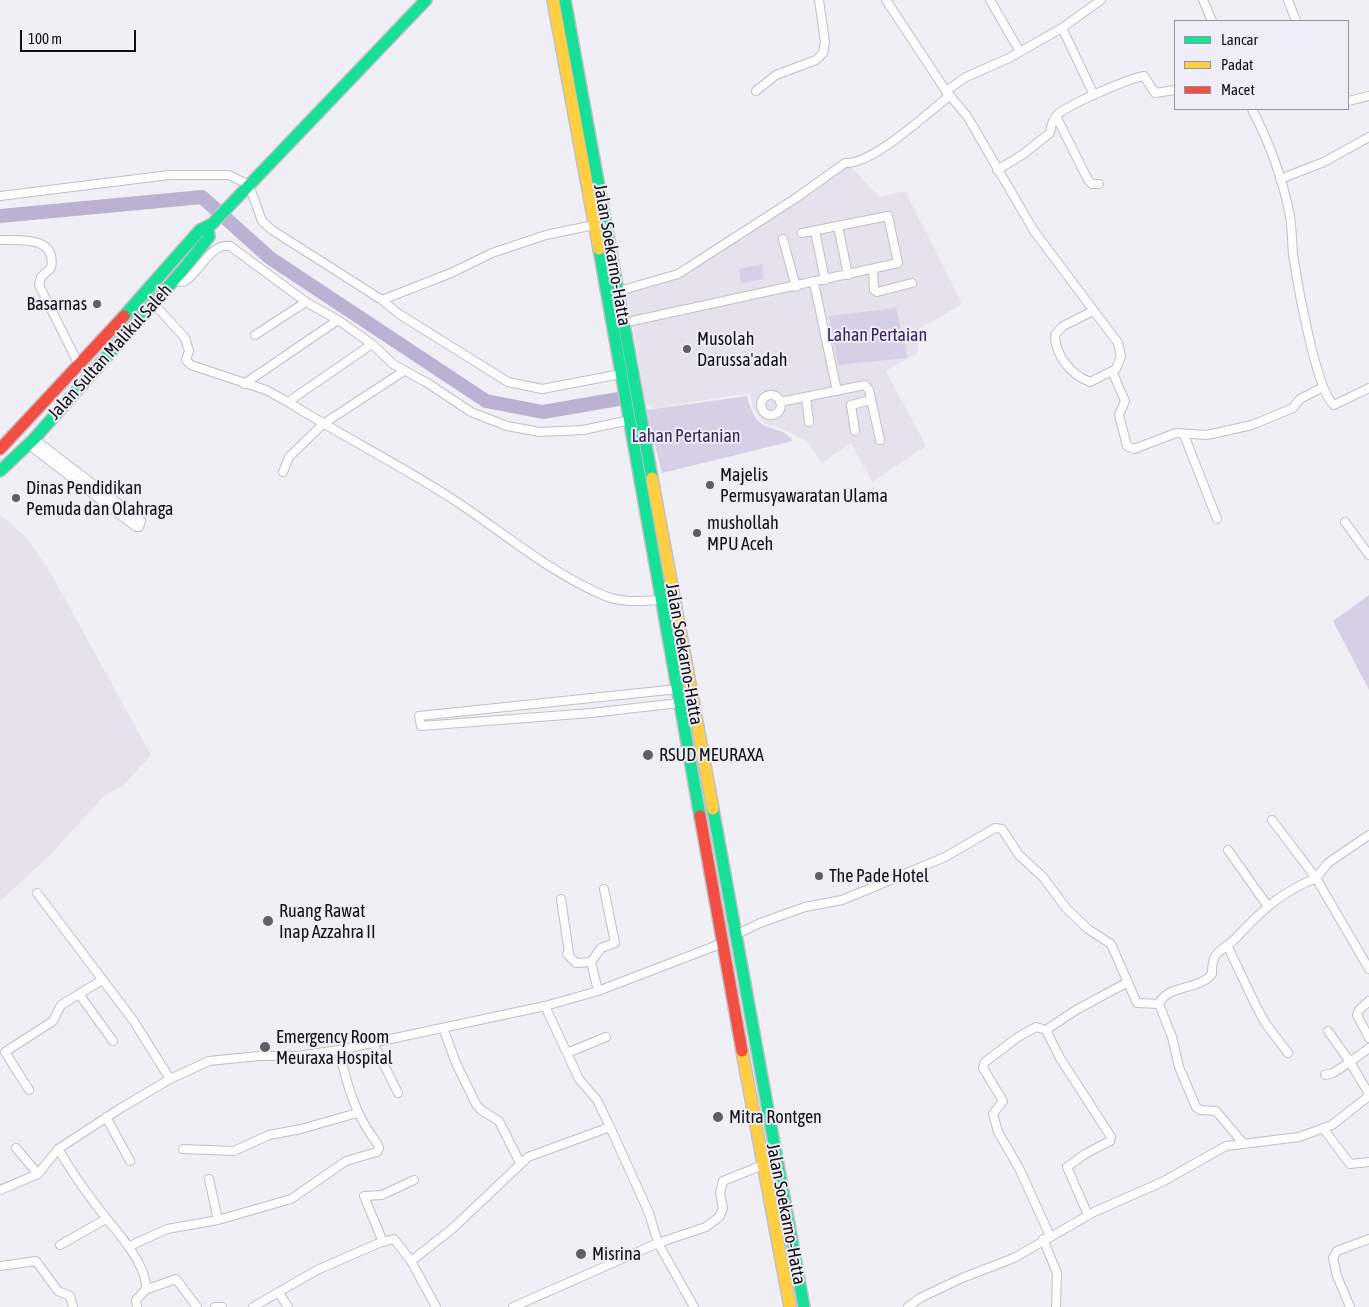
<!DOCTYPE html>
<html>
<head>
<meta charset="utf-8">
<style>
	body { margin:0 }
	#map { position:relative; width:1369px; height:1307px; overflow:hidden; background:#f0eff5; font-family:"Asap Condensed",sans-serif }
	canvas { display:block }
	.legend { position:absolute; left:1174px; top:20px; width:175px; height:90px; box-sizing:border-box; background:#efedf7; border:1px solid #96959c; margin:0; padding:6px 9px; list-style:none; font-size:15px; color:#111013 }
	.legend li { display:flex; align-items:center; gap:10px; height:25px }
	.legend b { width:25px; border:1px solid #96959c }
	.scale { position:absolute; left:20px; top:30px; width:116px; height:22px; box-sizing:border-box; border:2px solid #111013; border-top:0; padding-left:6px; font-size:15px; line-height:18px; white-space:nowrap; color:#111013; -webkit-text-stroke:4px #efedf7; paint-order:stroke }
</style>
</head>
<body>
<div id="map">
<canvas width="1369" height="1307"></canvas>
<ul class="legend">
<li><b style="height:6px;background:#16e098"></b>Lancar</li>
<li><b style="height:6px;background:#ffcf43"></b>Padat</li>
<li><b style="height:6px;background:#f24e42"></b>Macet</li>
</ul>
<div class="scale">100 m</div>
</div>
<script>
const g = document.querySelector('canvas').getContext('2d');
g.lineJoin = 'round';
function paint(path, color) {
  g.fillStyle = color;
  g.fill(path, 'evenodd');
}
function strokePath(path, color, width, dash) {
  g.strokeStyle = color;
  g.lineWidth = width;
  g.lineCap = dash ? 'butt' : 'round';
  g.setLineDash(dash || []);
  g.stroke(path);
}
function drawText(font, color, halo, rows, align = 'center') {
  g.font = font + ' "Asap Condensed",sans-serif';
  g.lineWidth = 4;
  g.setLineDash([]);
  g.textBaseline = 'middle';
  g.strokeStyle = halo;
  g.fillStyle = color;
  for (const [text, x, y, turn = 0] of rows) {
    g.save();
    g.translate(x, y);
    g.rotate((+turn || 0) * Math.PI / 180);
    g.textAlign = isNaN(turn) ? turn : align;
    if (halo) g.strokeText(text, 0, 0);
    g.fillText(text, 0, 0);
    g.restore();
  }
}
paint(new Path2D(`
	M844,159l35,38 26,-6 57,113 -43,25 -1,24 -32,18 40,75 -54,36 -21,-39 -29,20 -15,-22 -29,-14 -13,-3 -12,-16 -3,-15 -96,15 -8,-4 -20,-115 48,-14z
	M0,515l24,20 25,35 102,185 -27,30 -19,10 -57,62 -48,44z`), '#e5e2ee');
paint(new Path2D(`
	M762,264l2,15 -23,4 -2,-14z
	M896,308l12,50 -70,7 -9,-49z
	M747,396c11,45 30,23 46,45l-131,32 -16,-63z
	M1369,595v95l-36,-69z`), '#d6d0e6');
strokePath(new Path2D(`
	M0,216l202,-19 68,61 216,143 57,11 81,-14`), '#bbb1d2', 14);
const street = new Path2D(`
	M886,0l60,91 21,25 67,115 84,112 3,13 -5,13 -26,13c-19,-7 -35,-27 -35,-47l8,-9 30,-15
	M990,0l30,52
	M1203,0l9,21
	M1288,0l8,21
	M1062,28l32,67
	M756,91l20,-16 40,-15 7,-7 2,-11 -6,-42
	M1348,101l21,-5
	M1252,109c17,33 31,71 38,107 2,13 2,26 3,39 4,26 23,136 41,150l35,-17
	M1056,116l32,64 4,4h7
	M997,170l25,-15 28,-22c1,-7 3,-14 7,-18 10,-10 73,-37 87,-39l11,17 20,-3
	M1280,179l44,-17 45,-25
	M0,196l169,-21h60l20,10 13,36 10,9 110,70 17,14 109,68 34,7 79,-15
	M838,226l10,49
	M815,231l10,49
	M783,239l13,48
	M0,240c21,0 57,-4 51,28l-10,9 -2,8 39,78
	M873,269l1,21 3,2 35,-9
	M173,281l11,1c16,-10 26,-39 46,-36l76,56 32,18 34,24 21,20 36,20 42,28 36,14 33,6 43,-2 47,-10
	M814,283l23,108
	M619,291l59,-17 118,-76 49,-35c27,2 80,-48 103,-66l-2,-6 20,-14 43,-19 53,-30 39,-28
	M382,300l69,-27 41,-20 54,-18 48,-10
	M154,304l31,34 4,13 -3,9 5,5 75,25 22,12c54,34 110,62 163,96 51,33 97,74 154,98 18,7 37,5 56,4
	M623,323l275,-60 -10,-47 -86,17
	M255,335l51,-33
	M1112,371l13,30 -6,14 8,31 7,3 42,-16 31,2 45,-10 41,-17 7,-9 23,-12
	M244,384l94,-64
	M761 405a10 10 0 1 1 20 0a10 10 0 1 1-20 0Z
	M806,397l3,25
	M288,402l84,-58
	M780,402l85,-17 4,5 11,50
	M855,431l-4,-26 20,-5
	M1184,435l33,84
	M28,444l108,83h3l2,-6 -107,-82
	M283,472l6,-15 34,-33 81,-53
	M1345,522l24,33
	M678,689l-259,27 2,10 170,-13 88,-10
	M1369,835l-41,28 -12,15 53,91
	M1228,850l39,55
	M37,893l96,127 37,59
	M561,899l8,54
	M735,935l25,-12 45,-16 37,-7 27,-11 76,-32 50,-29 7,1 17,26 24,22 23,31 22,21 23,15 26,59 22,1
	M1227,945l29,61 10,18 22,29
	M567,954l9,9 15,-1 10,-14 14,-5 -11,-54
	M591,962l7,29
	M79,994l34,47
	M1369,1001l-10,9 -2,5 12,23
	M545,1006l34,73 18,21 13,27 39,86 9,30 36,64
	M443,1028l13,35 20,41 5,6 18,11 21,42
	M1046,1030l-10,-3 -18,10 -33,25 -2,6 20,33 -10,13 5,18 21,36 31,68
	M373,1043l25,50
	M1369,1048l-19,14 19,32
	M567,1053l39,-16
	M1325,1075l8,-2 17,-11 -22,-31
	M29,1090l-24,-38 48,-31 8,-16 41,-25
	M106,1117l24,44
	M1323,1128l27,36 19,-2
	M1244,1144l-28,-33 -16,-1 -4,-3 -17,-40 -7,-30 -13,-33c7,-19 41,-14 53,-30 0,-25 9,-21 24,-36 26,-28 44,-45 80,-60l-44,-58
	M16,1148l22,26
	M58,1149c11,18 22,35 35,52 16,23 50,55 53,84 1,6 -7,11 -10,15l1,7
	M183,1149l51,2 35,-16 32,-6 56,-16
	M209,1179l9,41
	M0,1190l38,-16 20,-25 63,-41 49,-29 39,-18 50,-5h38l42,-6 206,-44 53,-15 125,-48
	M1088,1215l-21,-48 18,-13 25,-13 1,-4 -51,-79 -14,-28 30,-20 52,-28
	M1043,1239l14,34 -1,34
	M383,1242l-19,-46 18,-1 32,-15
	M60,1245l46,-26
	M130,1246l37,-17 51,-9 73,-21 55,-38 31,-9 2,-4 -2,-5c-22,-28 -30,-58 -38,-93
	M411,1261l41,-32 76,-72 82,-30
	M0,1266l36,-5 22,30 12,5 3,11
	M145,1290l31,-11 21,28
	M279,1293l9,14
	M215,1307h7
	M253,1307l64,-37 62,-27 15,-4 17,22 25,46
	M513,1307l145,-64 48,-16 13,-10 4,-9 -3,-15 3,-12 40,-16
	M908,1307l12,-9 42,-20 52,-20 80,-46 68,-30 64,-36 73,-9 33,-12 37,-29
	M1350,1307l-13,-31 -4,-18 4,-7 32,-12`);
const fast = new Path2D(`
	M565,0l87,478
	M599,249l101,567
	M124,316l76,-86 12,-6 214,-224
	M0,471l34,-32 147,-167 28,-35 -1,-10
	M713,809l91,498`);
const slow = new Path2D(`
	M553,0l46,249
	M652,478l61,331
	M742,1051l48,256`);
const jam = new Path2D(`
	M0,449l124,-133
	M700,816l42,235`);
strokePath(street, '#c1c0c5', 10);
strokePath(fast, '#c1c0c5', 14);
strokePath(slow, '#c1c0c5', 14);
strokePath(jam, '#c1c0c5', 14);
strokePath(street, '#fdfdfe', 8);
strokePath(fast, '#16e098', 11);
strokePath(slow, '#ffcf43', 11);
strokePath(jam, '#f24e42', 11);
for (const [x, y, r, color] of [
	[97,304,5,"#5f5e62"],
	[687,349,5,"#5f5e62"],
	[710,485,5,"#5f5e62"],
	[16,498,5,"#5f5e62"],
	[697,533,5,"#5f5e62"],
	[648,755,6,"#5f5e62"],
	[819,876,5,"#5f5e62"],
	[268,921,6,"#5f5e62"],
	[265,1047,6,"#5f5e62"],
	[718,1117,6,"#5f5e62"],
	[581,1254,6,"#5f5e62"]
]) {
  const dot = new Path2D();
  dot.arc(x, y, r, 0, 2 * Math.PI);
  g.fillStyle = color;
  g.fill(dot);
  strokePath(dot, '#efedf7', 2);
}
drawText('18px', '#111013', '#efedf7', [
	["Jalan Soekarno-Hatta",612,255,80],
	["Jalan Sultan Malikul Saleh",110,352,-48],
	["Jalan Soekarno-Hatta",684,654,80],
	["Jalan Soekarno-Hatta",786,1214,79]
]);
drawText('18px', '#111013', '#efedf7', [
	["Basarnas",87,304,"right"],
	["Musolah",697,339],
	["Darussa'adah",697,360],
	["Majelis",720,475],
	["Permusyawaratan Ulama",720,496],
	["Dinas Pendidikan",26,488],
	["Pemuda dan Olahraga",26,509],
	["mushollah",707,523],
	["MPU Aceh",707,544],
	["RSUD MEURAXA",659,755],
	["The Pade Hotel",829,876],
	["Ruang Rawat",279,911],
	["Inap Azzahra II",279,932],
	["Emergency Room",276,1037],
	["Meuraxa Hospital",276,1058],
	["Mitra Rontgen",729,1117],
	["Misrina",592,1254]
], 'left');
drawText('18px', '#39255b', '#efedf7', [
	["Lahan Pertaian",877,335],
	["Lahan Pertanian",686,436]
]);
</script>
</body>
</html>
